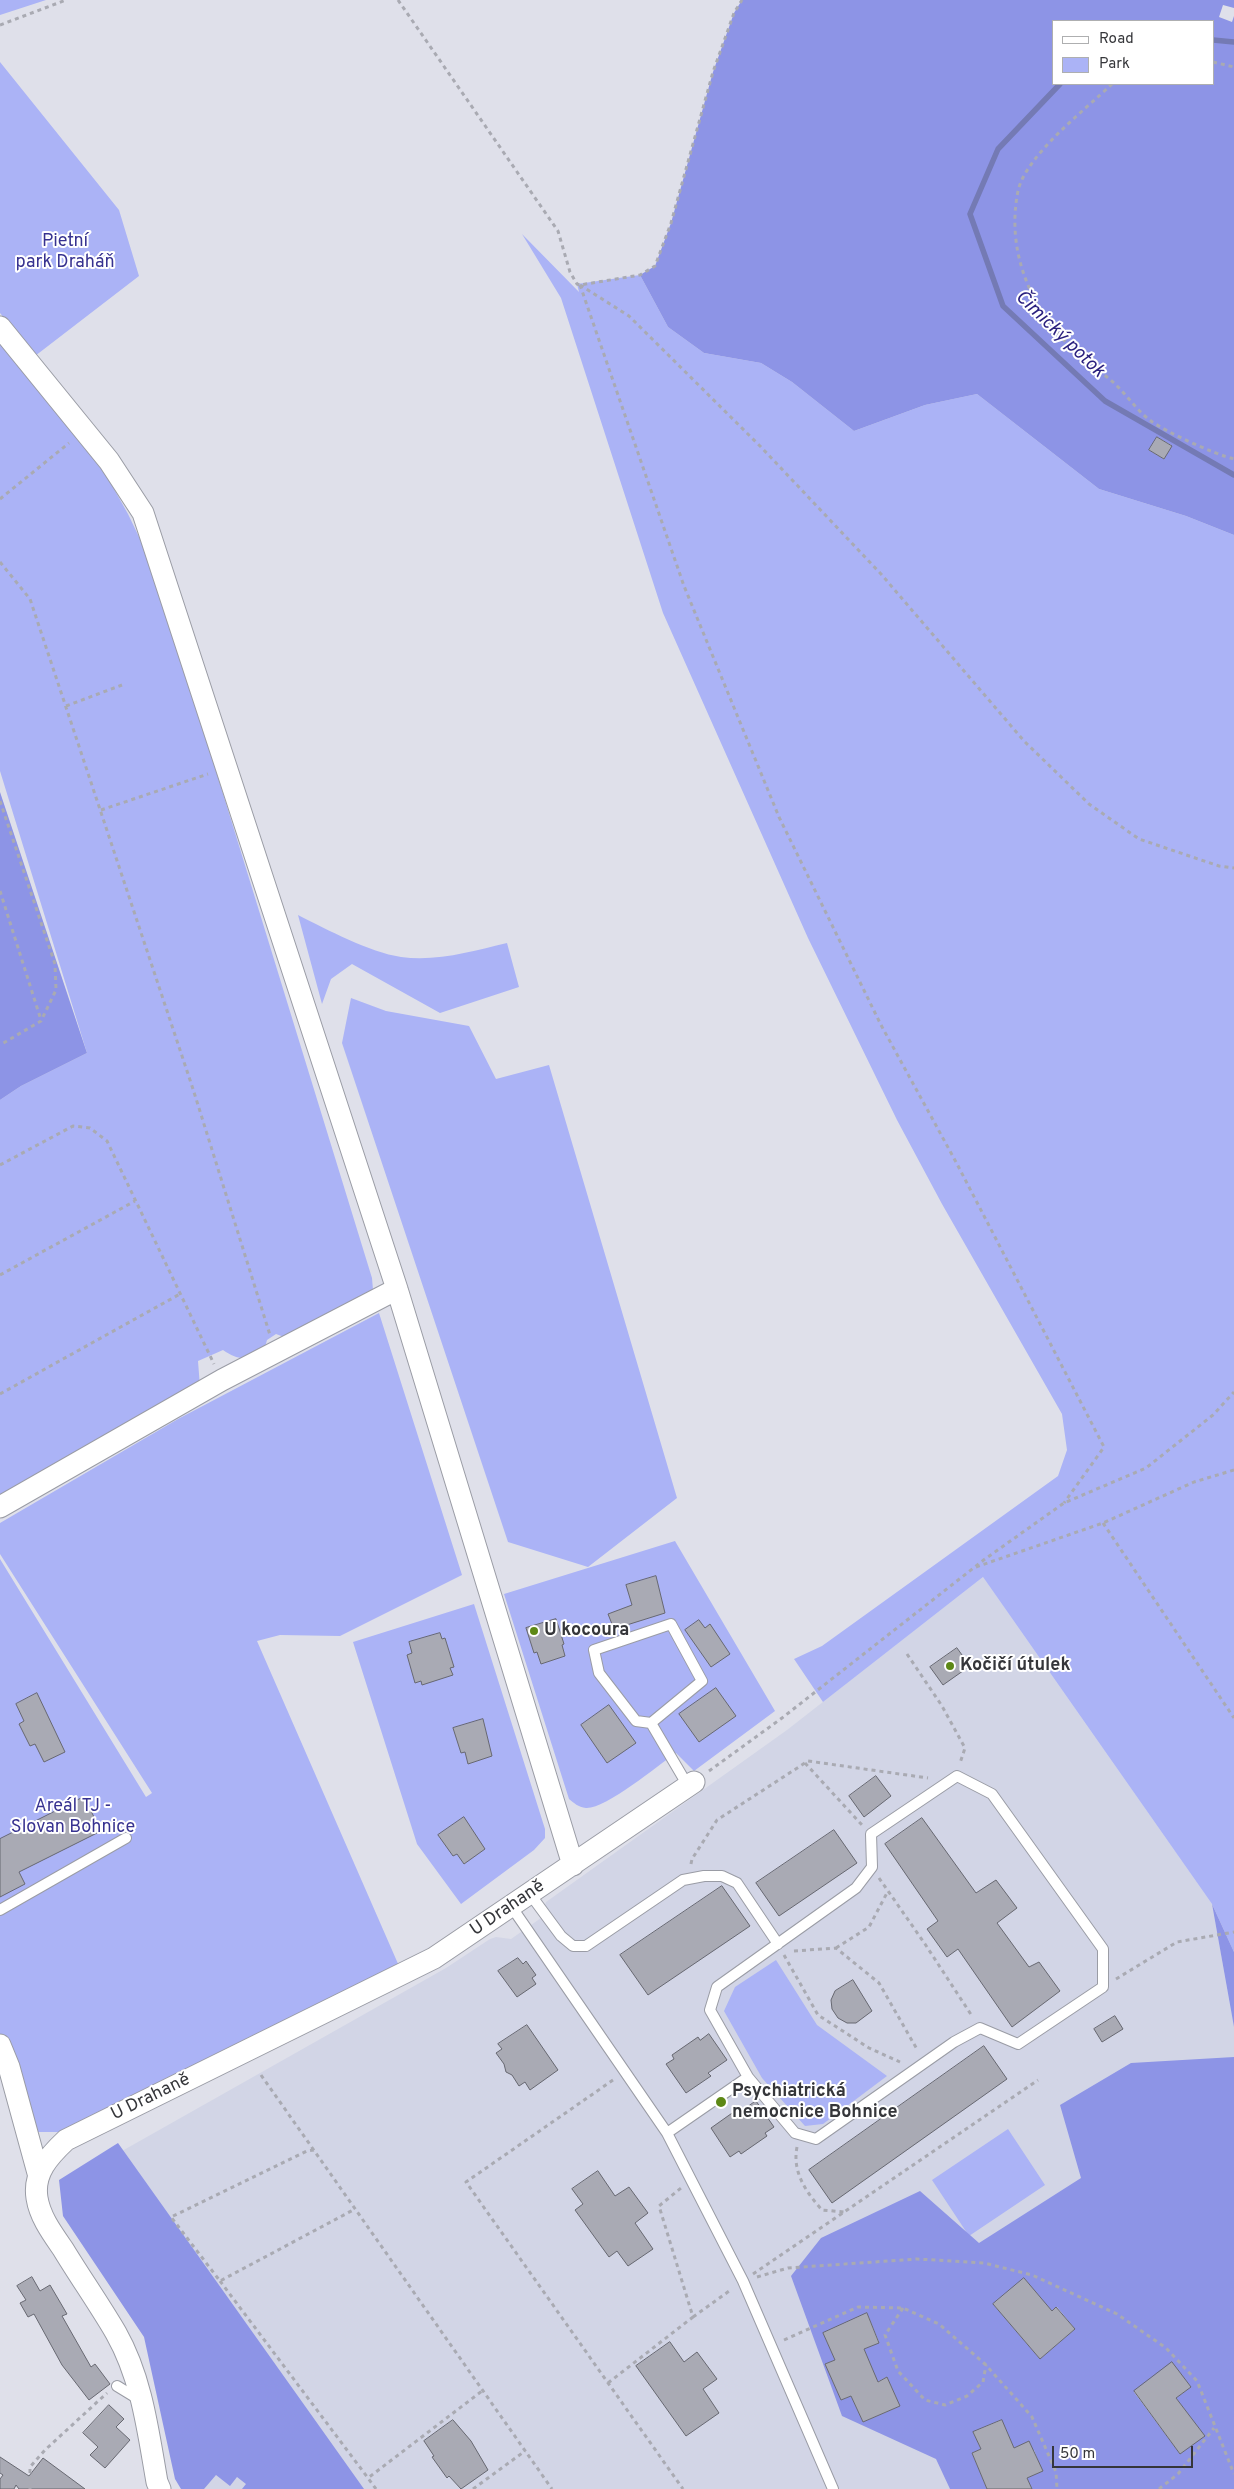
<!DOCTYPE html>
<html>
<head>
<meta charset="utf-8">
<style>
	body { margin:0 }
	#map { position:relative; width:1234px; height:2489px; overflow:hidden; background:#dfe0ea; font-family:Overpass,sans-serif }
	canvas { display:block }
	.legend { position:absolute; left:1052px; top:20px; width:162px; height:65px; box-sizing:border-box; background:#fff; border:1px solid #aeafb0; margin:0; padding:6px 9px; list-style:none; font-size:15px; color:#35363a }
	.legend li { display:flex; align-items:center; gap:10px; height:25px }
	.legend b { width:25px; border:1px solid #aeafb0 }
	.scale { position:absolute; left:1052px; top:2446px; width:141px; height:22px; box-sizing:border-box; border:2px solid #35363a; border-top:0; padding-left:6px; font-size:15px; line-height:18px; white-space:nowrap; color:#35363a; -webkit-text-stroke:4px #fff; paint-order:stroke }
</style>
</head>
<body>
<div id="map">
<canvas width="1234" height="2489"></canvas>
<ul class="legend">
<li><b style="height:6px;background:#fff"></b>Road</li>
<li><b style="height:14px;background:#abb3f6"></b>Park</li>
</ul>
<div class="scale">50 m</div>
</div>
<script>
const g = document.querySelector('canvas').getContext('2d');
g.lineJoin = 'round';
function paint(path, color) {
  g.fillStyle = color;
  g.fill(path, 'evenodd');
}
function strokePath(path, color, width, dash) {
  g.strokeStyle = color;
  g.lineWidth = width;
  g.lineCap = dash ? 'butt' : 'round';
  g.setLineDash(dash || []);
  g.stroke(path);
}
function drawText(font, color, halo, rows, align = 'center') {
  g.font = font + ' Overpass,sans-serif';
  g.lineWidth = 4;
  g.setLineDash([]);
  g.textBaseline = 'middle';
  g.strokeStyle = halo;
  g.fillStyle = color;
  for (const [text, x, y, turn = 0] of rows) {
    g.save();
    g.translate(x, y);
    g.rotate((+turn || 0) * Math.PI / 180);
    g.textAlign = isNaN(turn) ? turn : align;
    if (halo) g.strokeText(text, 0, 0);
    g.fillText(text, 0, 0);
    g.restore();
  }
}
paint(new Path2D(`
	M983,1577l229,327 22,123v462h-1041l-25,-132 -92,-180 370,-209 44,-29 6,-2 15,2 30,-21 5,-16 241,-172z`), '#d2d5e6');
paint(new Path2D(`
	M0,0h46l-46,15z
	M0,62l119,148 20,66 -104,80 -35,-43z
	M522,234l57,58 -2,-8 63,-9 28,52 36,26 57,10 31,19 62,49 71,-26 52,-11 122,95 87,27 48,19v1417l-22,-48 -229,-327 -160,125 -29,-43 28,-13 236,-170 9,-26 -5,-36 -120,-210 -45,-84 -89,-182 -145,-325 -102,-315z
	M0,342l99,120 29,52 25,52 219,712 1,12 -86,48 -11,-4 -9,6 -3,11c-17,9 -25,10 -41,-1l-25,11 2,26 -200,113v-400l21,-14 66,-33 -87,-282z
	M298,915c30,15 71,37 103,42 36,5 72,-6 106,-14l12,44 -79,26 -88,-49 -21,15 -9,25z
	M351,998l35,13 83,15 27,53 53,-14 128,433 -89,69 -80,-25 -166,-499z
	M379,1313l83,262 -122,61 -60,-1 -23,6 142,325 -335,166h-39l-25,-85v-488l146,238 6,-4 -152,-239v-31l178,-104z
	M675,1541l100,170 -81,60 -18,-18c-19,13 -70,56 -90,55 -8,-1 -12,-5 -17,-9l-65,-205z
	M474,1604l71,225v9l-11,12 -73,54 -44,-60 -64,-202z
	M776,1960l41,65 70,51 -64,48 -18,2 -43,-48 -38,-67 11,-24z
	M1008,2129l37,56 -76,51 -37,-56z`), '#abb3f6');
paint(new Path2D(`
	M742,0h492v8l-11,-3 -4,12 13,5 2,-6v519l-48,-19 -87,-27 -122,-95 -52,11 -71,26 -62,-49 -31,-19 -57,-10 -36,-26 -28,-52 15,-9 16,-43 42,-151 21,-59zM1053,21h160v63h-160zM1157,437l14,8 -7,14 -15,-9z
	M0,792l87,261 -66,33 -21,14z
	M1212,1904l22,48v75z
	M1234,2057v432h-202l-5,-11 15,-7 -8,-21 -20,-2 -13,-28 -28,12 8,17 -9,4 15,36h-37l-14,-30 -94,-43 -51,-140 30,-38 99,-47 59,52 102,-65 -21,-73 71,-42zM1024,2278l14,17 7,23 12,-11 18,22 -35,30 -47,-55zM867,2313l12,29 -15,7 13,33 10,-5 13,29 -37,16 -12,-26 -10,4 -16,-36 10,-4 -12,-27zM1172,2363l19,24 -15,11 28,38 -24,18 -46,-62z
	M118,2143l246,346h-122l4,-5 -9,-7 -7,9 -14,-11 -12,14h-23l-6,-10 -31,-142 -81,-121 -4,-36z`), '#8d94e6');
strokePath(new Path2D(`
	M1213,40l21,2
	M1060,84l-62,65 -28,65 33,92 102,95 129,74`), '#747ab4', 5.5);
const building = new Path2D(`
	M1157,437l15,9 -8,13 -15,-9z
	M656,1576l9,37 -51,16 -6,-15 24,-9 -6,-20z
	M556,1619l8,25 -2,1 3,11 -24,8 -4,-12 -3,1 -8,-25z
	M699,1620l6,8 5,-4 20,30 -19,13 -26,-37z
	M440,1633l2,6 3,-1 9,29 -4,1 3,7 -31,10 -1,-4 -6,2 -8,-28 5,-2 -3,-11z
	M957,1648l13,18 -27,19 -13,-18z
	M716,1688l20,28 -37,26 -20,-28z
	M37,1693l28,59 -21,10 -9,-18 -5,2 -11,-22 5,-3 -8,-17z
	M609,1705l27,38 -29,20 -26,-38z
	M483,1719l9,37 -24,8 -3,-12 -4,1 -8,-25z
	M876,1776l15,20 -27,21 -15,-21z
	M84,1797l17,34 -82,41 6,12 -25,13v-58z
	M464,1817l21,32 -21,15 -7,-10 -4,2 -15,-21z
	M922,1818l54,75 20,-13 21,28 -20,15 32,44 10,-5 21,29 -48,36 -54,-78 -11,8 -20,-28 11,-8 -53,-77z
	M834,1830l23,33 -78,53 -23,-33z
	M722,1886l28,40 -102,69 -28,-40z
	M518,1958l5,6 3,-3 10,14 -4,3 4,6 -19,13 -19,-26z
	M853,1980l19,31 -16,12h-9l-9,-5 -6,-9 -1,-9 4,-9z
	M1115,2016l8,13 -21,13 -8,-13z
	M527,2025l31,45 -28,20 -5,-8 -6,4 -7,-11 -6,-3 -2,-8 -8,-11 6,-4 -4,-5z
	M709,2034l18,26 -19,13 3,3 -25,17 -20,-29 8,-5 -2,-4 26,-18 2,3z
	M984,2046l23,33 -175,124 -23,-33z
	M756,2101l18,26 -9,6 2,3 -26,18 -2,-3 -9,6 -19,-29 24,-17 2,3z
	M598,2171l17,25 14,-9 19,26 -13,10 18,26 -25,17 -11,-15 -8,6 -34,-47 8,-6 -11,-15z
	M32,2277l8,14 10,-6 17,29 -5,2 29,51 4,-3 15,20 -21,16 -27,-35 -28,-51 -6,3 -8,-14 6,-3 -9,-14z
	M1024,2278l28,33 4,-4 19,22 -35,30 -47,-55z
	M867,2313l12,30 -15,6 14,33 9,-5 13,29 -37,16 -12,-26 -10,4 -16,-36 10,-4 -12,-27z
	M670,2342l14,20 13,-10 20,27 -14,10 16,24 -33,23 -50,-70z
	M1172,2362l19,25 -15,11 29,38 -25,18 -46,-63z
	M109,2405l15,14 -8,8 14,13 -25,28 -15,-13 8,-8 -15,-14z
	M453,2420l18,21 17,29 -27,19 -12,-13 -2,2 -15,-21 2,-1 -10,-15z
	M1002,2420l12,28 15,-7 14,30 -16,7 5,11h-45l-15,-36 9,-4 -8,-17z
	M0,2457l29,19 14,-18 42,31h-66l-3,-4 -2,4h-14v-10l3,-4 -3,-2z`);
paint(building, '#a9aab4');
strokePath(building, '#676871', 1);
const lane = new Path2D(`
	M651,1723l-15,-2 -37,-48 -5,-23 77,-26 31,57 -51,42 37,63
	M957,1776l35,18 111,155v38l-85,57 -38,-16 -26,14 -138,97 -21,-6 -47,-56 -38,-67 7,-23 139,-99 16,-21 -1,-33z
	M530,1894l31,42 12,10h13l97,-66 21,-4h18l15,7 41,61
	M511,1906l156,227 76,148 90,208
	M0,1910l126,-72
	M667,2133l81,-56
	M117,2386l23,14`);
const street = new Path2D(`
	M0,327l109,134 34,52 254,776 176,576
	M0,1507l222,-127 175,-91
	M0,2045l9,22 29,106
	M160,2489l-3,-7c-9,-51 -15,-103 -41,-149 -17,-29 -36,-56 -53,-84 -11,-16 -23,-32 -26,-51 -4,-25 12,-42 29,-58l368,-182 260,-176`);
strokePath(lane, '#9a9ca5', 12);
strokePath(street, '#9a9ca5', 23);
strokePath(new Path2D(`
	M398,0l160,231 12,41 7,12 3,1 60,-10 15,-9 16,-43 42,-151 21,-59 8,-13
	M0,25l66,-25
	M1213,62l21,5
	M1112,84c-27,26 -86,71 -94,107 -11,54 8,107 44,147 15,17 35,30 52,45 13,12 23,28 37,38 17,12 63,33 83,38
	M580,285l104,301 95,231 102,208 75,137 148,285 -40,56
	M580,285l49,31 132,131 120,127 143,167 65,63 50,35 80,27 15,2
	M0,499l69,-56
	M0,562l30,37 163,490 77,246
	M66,706l56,-21
	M0,801l55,163 1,26 -15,31 -41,24
	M101,810l107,-36
	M0,891l41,129
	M0,1165l73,-39 17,2 17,13 107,223
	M0,1275l135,-74
	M0,1394l180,-100
	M1103,1523l131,195
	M976,1567l127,-44 91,-41 40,-12
	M907,1654l35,52 23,42 -5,15
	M805,1763l57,62
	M709,1771l73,-53 203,-159 79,-56 82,-35 67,-53 21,-23
	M691,1864l1,-5 25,-39 91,-59 120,17
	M879,1878l46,66 47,72
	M836,1948l33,-21 19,-36
	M794,1951l42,-3 43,35 39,68
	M784,1955l34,60 51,33 31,14
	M1116,1979l61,-37 57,-10
	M261,2075l291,414
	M613,2080l-147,102 217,307
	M797,2147c-5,25 9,45 25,63l22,2
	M314,2150l-7,1 -136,66 49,64 135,-72
	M753,2274l285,-194
	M757,2277l31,-9 129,-9 67,4 48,12 85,39 49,34 31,33 37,93
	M220,2281l148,197
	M903,2308l-18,27 13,36 27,29 20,5 22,-9 16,-14 3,-17
	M693,2317l39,-28
	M784,2340l74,-33 45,1 36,16 47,41 46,52 24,55 1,17
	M608,2383l85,-66 -34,-111 22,-18
	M30,2489v-22l15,-17 62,-57
	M376,2489l-8,-11 114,-87
	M473,2489l52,-38
	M1159,2489l19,-15 36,-46`), '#a9aab2', 3, [4, 4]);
strokePath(lane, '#fff', 10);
strokePath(street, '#fff', 21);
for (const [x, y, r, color] of [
	[534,1631,5,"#5d8815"],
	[950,1666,5,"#5d8815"],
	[721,2102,6,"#5d8815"]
]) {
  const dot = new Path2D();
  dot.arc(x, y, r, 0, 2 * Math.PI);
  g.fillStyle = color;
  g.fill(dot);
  strokePath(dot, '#fff', 2);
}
drawText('18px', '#373290', '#fff', [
	["Pietní",65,242],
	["park Draháň",65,263],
	["Areál TJ -",73,1807],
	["Slovan Bohnice",73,1828]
]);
drawText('bold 18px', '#35363a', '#fff', [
	["U kocoura",544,1631],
	["Kočičí útulek",960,1666],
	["Psychiatrická",732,2092],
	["nemocnice Bohnice",732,2113]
], 'left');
drawText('18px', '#35363a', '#fff', [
	["U Drahaně",508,1909,-34],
	["U Drahaně",151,2098,-26]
]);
drawText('italic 19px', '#2b217f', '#fff', [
	["Čimický potok",1059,335,44]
]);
</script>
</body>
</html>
